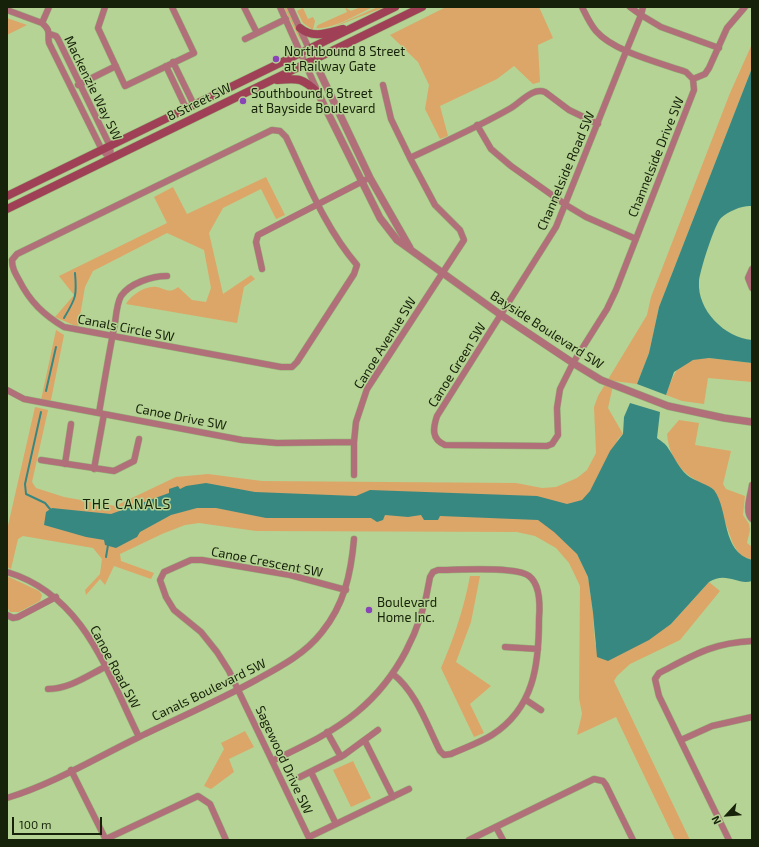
<!DOCTYPE html>
<html>
<head>
<meta charset="utf-8">
<style>
	body { margin:0 }
	#map { position:relative; width:759px; height:847px; overflow:hidden; background:#b5d394; font-family:"Exo 2",sans-serif }
	canvas { display:block }
	.frame { position:absolute; inset:0; border:8px solid #17220a; pointer-events:none }
	.north { position:absolute; left:707px; top:795px; width:40px; height:40px; -webkit-text-stroke:3px #b5d394; paint-order:stroke; rotate:244deg; font-size:11px; font-weight:700; line-height:16px; text-align:center; color:#17220a }
	.north::after { content:''; display:block; margin:auto; width:14px; height:18px; background:#17220a; clip-path:polygon(50% 0,100% 100%,50% 72%,0 100%) }
	.scale { position:absolute; left:12px; top:817px; width:90px; height:18px; box-sizing:border-box; border:2px solid #17220a; border-top:0; padding-left:5px; font-size:12px; line-height:14px; white-space:nowrap; color:#17220a; -webkit-text-stroke:3px #b5d394; paint-order:stroke }
</style>
</head>
<body>
<div id="map">
<canvas width="759" height="847"></canvas>
<div class="frame"></div>
<div class="north">N</div>
<div class="scale">100 m</div>
</div>
<script>
const g = document.querySelector('canvas').getContext('2d');
g.lineJoin = 'round';
function paint(path, color) {
  g.fillStyle = color;
  g.fill(path, 'evenodd');
}
function strokePath(path, color, width, dash) {
  g.strokeStyle = color;
  g.lineWidth = width;
  g.lineCap = dash ? 'butt' : 'round';
  g.setLineDash(dash || []);
  g.stroke(path);
}
function drawText(font, color, halo, rows, align = 'center') {
  g.font = font + ' "Exo 2",sans-serif';
  g.lineWidth = 3;
  g.setLineDash([]);
  g.textBaseline = 'middle';
  g.strokeStyle = halo;
  g.fillStyle = color;
  for (const [text, x, y, turn = 0] of rows) {
    g.save();
    g.translate(x, y);
    g.rotate((+turn || 0) * Math.PI / 180);
    g.textAlign = isNaN(turn) ? turn : align;
    if (halo) g.strokeText(text, 0, 0);
    g.fillText(text, 0, 0);
    g.restore();
  }
}
paint(new Path2D(`
	M284,7h2l15,32 -1,1z
	M345,7l6,4 9,-4h13c-15,7 -41,23 -57,21l2,-3 29,-13z
	M378,7h7l-59,23z
	M446,7h93l14,31 -15,7 2,37 -7,2 -19,-18 -17,13 -57,27 8,30 -8,3 -15,-30 4,-24 -11,-23 -28,-27z
	M303,8l5,11 5,-2 2,4 -2,9 -10,-7 -6,-12z
	M7,18l20,7 -20,10z
	M752,44v24l-93,239 -10,46 -12,31 -23,-3 -6,27 15,26 -5,5 -41,115 11,23 5,36 2,31 13,16 63,-36 38,-42 11,9 -40,49 -50,24 -13,12 -3,5 76,159h-15l-59,-123 -39,18 5,-21 -3,-16 1,-112 -11,-23 -13,-15 -21,-12 -18,-4 -261,-1 -57,-8 -14,2 -23,9 -42,20 1,7 33,12 -3,6 -37,-13 -9,19 -5,-6 -14,16 -1,-5 15,-16 2,-15 -9,-11 -70,-12 -5,3 -7,30 -4,-2v-37l28,-123 13,3 -16,72 4,6 28,9 51,9 61,-29 32,-3 54,7 254,2 26,5 14,-1 21,-9 10,-8 9,-17 -2,-46 4,-11 49,-81 4,-18 79,-204z
	M266,177l19,38 -9,4 -15,-30 -38,19 -14,25 14,61 28,-19 4,4 -11,8 -7,36 -111,-19c5,-9 20,-19 31,-17 9,2 12,7 21,0l14,13 14,2 5,-14 -7,-38 -37,-17 -74,38 -8,16 -7,40 -23,-10 19,-22 -15,-19 108,-53 -13,-26 19,-10 14,27z
	M56,330l8,5 -13,65h-10z
	M709,358l43,5v19l-44,-4 -4,26 -22,-3 -16,-6c9,-26 13,-36 43,-37z
	M679,420l20,3 -4,22 36,6 -8,33 3,5 19,7 -2,19 6,9 1,6 -3,13 5,4v13l-12,-5 -7,-11 -20,-55c-27,-12 -43,-25 -46,-55z
	M7,576l32,15 3,4 -2,6 -21,11h-9l-3,-5z
	M470,576h10l-9,46 -15,40 35,24 -21,18 14,29 -10,4 -33,-69c13,-30 23,-60 29,-92z
	M245,731l9,16 -25,12 5,13 -23,17 -7,-3 20,-37 -3,-6z
	M353,761l18,37 -20,9 -18,-37z`), '#dca668');
paint(new Path2D(`
	M752,68v138c-9,-1 -24,5 -31,12 -6,5 -22,55 -22,64 -2,28 26,56 53,58v23l-43,-5 -16,2 -19,12 -8,23 -29,-11 12,-31 10,-46z
	M630,403l30,9 -3,26c4,3 9,6 11,10 7,10 10,19 19,27 7,6 23,10 27,15 15,20 7,62 38,70v21c-14,5 -25,-10 -43,1l-38,42 -22,16 -41,21 -11,-4 -4,-44 -5,-36 -11,-23 -23,-22 -16,-12 -98,-4 -2,4h-14l-3,-5 -13,2 -23,-2 -2,5 -6,2 -6,-4h-105l-50,-10h-19l-26,7 -31,17 -3,5 -21,11 -11,-3 -1,-5 -18,-3 -42,-12 2,-13 6,-4 59,6 58,-21v-4l9,-3 2,3 6,-3 20,-3 49,9 101,4 14,-6 167,6 30,8 15,-4 8,-9 20,-40 13,-17 1,-17z`), '#388882');
strokePath(new Path2D(`
	M64,318c12,-20 13,-22 11,-45
	M46,391l10,-44
	M41,412l-16,72 1,10 19,9 5,6
	M106,557l2,-12`), '#388882', 2);
const minor = new Path2D(`
	M105,7l-7,21 27,58 69,-33 -22,-46
	M244,7l13,26
	M280,7l37,83
	M290,7l24,53
	M582,7c4,8 8,17 14,24 18,21 65,32 90,41l7,7 1,11 -78,200 -9,19 -34,54 -13,26 -3,19 1,27 -6,9 -5,2 -102,-1c-14,-6 -12,-17 -8,-29l119,-189 67,-168 18,-44 -11,-8
	M643,7l-2,8 20,12 58,21
	M7,10l35,13c10,9 5,10 7,20l53,107 9,9
	M42,23l7,-16
	M50,34l6,2 2,3 52,107 1,13
	M245,39l41,-20
	M173,62l21,43
	M166,66l20,42
	M693,79l12,-5 4,-6 18,-40 18,-21
	M78,85l38,-19
	M383,85l8,34 19,39
	M477,125l14,24 20,17 55,39 20,12 50,22
	M272,130l8,1 6,6c21,44 39,91 71,128l-3,9 -57,88 -5,5h-11l-217,-40c-20,-12 -34,-25 -45,-47 -4,-7 -7,-12 -7,-20l5,-6z
	M262,269l-6,-27 2,-7 107,-55
	M752,269l-4,9 4,10
	M7,390l17,9 218,41 35,3 77,-1
	M99,413c5,-30 10,-60 16,-90 1,-8 2,-20 6,-27 9,-13 31,-20 46,-20
	M41,460l73,11 20,-10 5,-22
	M65,464l6,-40
	M94,469l10,-55
	M354,475v-33l2,-20 11,-33 97,-149 -4,-10 -25,-25 -25,-47c34,-16 68,-31 101,-50 10,-6 22,-21 34,-16l24,18 29,14
	M752,485c-1,9 -8,27 0,34
	M7,572c77,23 100,100 132,165
	M7,615l6,3 5,-1 38,-20
	M505,647l33,2
	M48,689c21,0 39,-13 57,-22
	M526,700l15,10
	M327,732l14,25
	M681,740l31,-14 40,-9
	M365,741l28,56
	M272,761c29,-14 60,-28 85,-49 41,-34 65,-83 73,-135l3,-5 5,-2c18,0 78,-4 91,6 12,9 11,31 10,43 0,46 -5,89 -47,116 -13,8 -28,13 -41,19l-7,1 -4,-4c-13,-26 -24,-59 -47,-77
	M71,770l35,70
	M311,772l25,52
	M300,777l44,-22 34,-25
	M7,798c46,-14 89,-40 132,-61 39,-19 79,-36 117,-57 24,-13 49,-26 66,-48 22,-27 29,-58 32,-93
	M496,827l7,13
	M309,837l100,-48
	M106,839l92,-43 12,8 16,36
	M310,840l-81,-169 -12,-19 -16,-20 -27,-22 -8,-13 -6,-17 4,-8 27,-12h11l88,15 56,15
	M469,840l125,-61 9,2 3,4 27,55
	M729,840l-70,-144 -4,-17 4,-6c35,-18 53,-30 93,-32`);
const tertiary = new Path2D(`
	M314,60l56,118 40,70
	M318,93l62,125 17,22 104,75 72,48 28,17 67,26 56,12 28,4`);
const secondary = new Path2D(`
	M300,28c13,11 27,5 43,1
	M277,80c22,-2 26,-2 41,13
	M7,196l388,-189
	M7,209l415,-202`);
strokePath(minor, '#95b078', 7);
strokePath(tertiary, '#95b078', 8);
strokePath(secondary, '#95b078', 9);
strokePath(minor, '#b16f7a', 6);
strokePath(tertiary, '#b16f7a', 7);
strokePath(secondary, '#a04056', 8);
for (const [x, y, r, color] of [
	[276,59,4,"#8944b8"],
	[243,101,4,"#8944b8"],
	[369,610,4,"#8944b8"]
]) {
  const dot = new Path2D();
  dot.arc(x, y, r, 0, 2 * Math.PI);
  g.fillStyle = color;
  g.fill(dot);
  strokePath(dot, '#b5d394', 1.5);
}
drawText('13px', '#17220a', '#b5d394', [
	["Northbound 8 Street",284,52],
	["at Railway Gate",284,67],
	["Southbound 8 Street",251,94],
	["at Bayside Boulevard",251,109],
	["Boulevard",377,603],
	["Home Inc.",377,618]
], 'left');
drawText('13px', '#17220a', '#b5d394', [
	["Mackenzie Way SW",93,88,64],
	["8 Street SW",199,102,-26],
	["Channelside Drive SW",656,157,-68],
	["Channelside Road SW",566,171,-67],
	["Canals Circle SW",126,328,11],
	["Bayside Boulevard SW",547,330,33],
	["Canoe Avenue SW",385,343,-58],
	["Canoe Green SW",457,365,-58],
	["Canoe Drive SW",181,417,11],
	["Canoe Crescent SW",267,562,11],
	["Canoe Road SW",115,667,62],
	["Canals Boulevard SW",209,690,-26],
	["Sagewood Drive SW",284,760,65]
]);
g.letterSpacing = '1px';
drawText('14px', '#17220a', '#b5d394', [
	["THE CANALS",127,504]
]);
g.letterSpacing = '0px';
</script>
</body>
</html>
